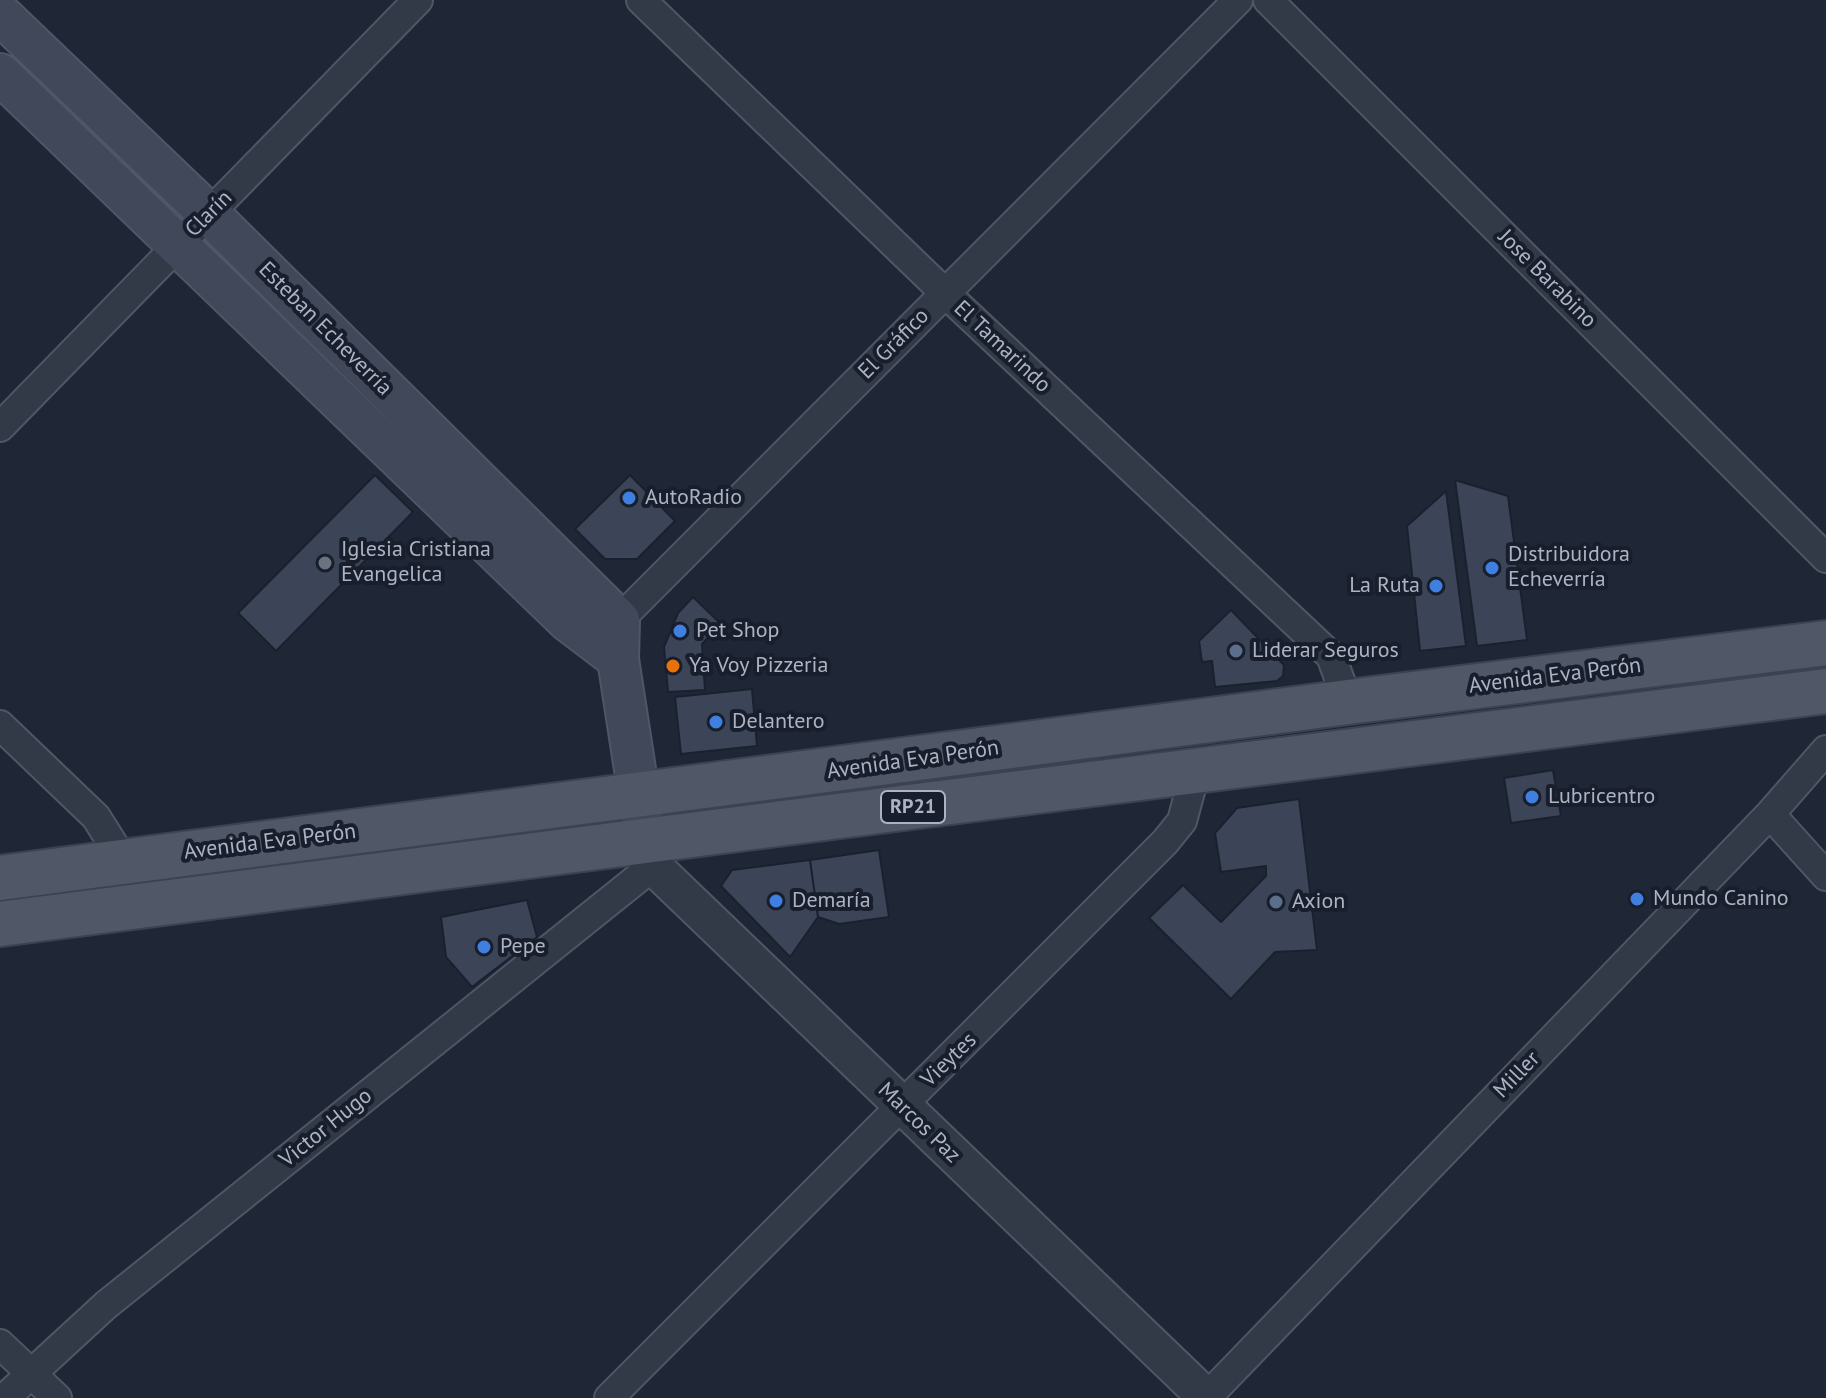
<!DOCTYPE html>
<html>
<head>
<meta charset="utf-8">
<style>
	body { margin:0 }
	canvas { display:block; background:#1f2736 }
</style>
</head>
<body>
<canvas width="1826" height="1398"></canvas>
<script>
const g = document.querySelector('canvas').getContext('2d');
g.lineJoin = 'round';
function paint(path, color) {
  g.fillStyle = color;
  g.fill(path, 'evenodd');
}
function strokePath(path, color, width, dash) {
  g.strokeStyle = color;
  g.lineWidth = width;
  g.lineCap = dash ? 'butt' : 'round';
  g.setLineDash(dash || []);
  g.stroke(path);
}
function drawText(font, color, halo, rows, align = 'center') {
  g.font = font + ' "PT Sans",sans-serif';
  g.lineWidth = 8;
  g.setLineDash([]);
  g.textBaseline = 'middle';
  g.strokeStyle = halo;
  g.fillStyle = color;
  for (const [text, x, y, turn = 0] of rows) {
    g.save();
    g.translate(x, y);
    g.rotate((+turn || 0) * Math.PI / 180);
    g.textAlign = isNaN(turn) ? turn : align;
    if (halo) g.strokeText(text, 0, 0);
    g.fillText(text, 0, 0);
    g.restore();
  }
}
const building = new Path2D(`
	M375,475l38,37 -137,139 -38,-38z
	M630,475l45,46 -38,38h-32l-30,-30z
	M1455,480l53,16 19,144 -50,6z
	M1446,491l20,155 -46,5 -13,-125z
	M693,597l28,27 -19,20 3,46 -37,2 -4,-45 14,-34z
	M1231,610l53,55 -1,11 -6,5 -62,6 -3,-26 -10,1 -3,-21z
	M752,689l5,57 -76,8 -6,-57z
	M1553,770l8,46 -50,7 -7,-45z
	M1299,799l18,151 -42,2 -44,47 -82,-81 34,-33 38,37 45,-46v-10l-45,6 -6,-39 22,-25z
	M879,850l10,67 -50,7 -21,-7 -8,-57z
	M810,860l8,57 -28,40 -69,-71 11,-16z
	M527,900l10,37 -65,50 -26,-30 -5,-40z`);
paint(building, '#3b4557');
strokePath(building, '#1a202d', 2);
const minor = new Path2D(`
	M641,0l304,293 386,363 17,46
	M1268,0l558,558
	M0,427l418,-427
	M619,620l619,-620
	M0,725l96,92 27,43
	M1770,814l56,62
	M0,1344l57,54
	M5,1398l101,-93 547,-439
	M609,1398l556,-556 17,-21 13,-48
	M1206,1398l564,-584 56,-64`);
const tertiary = new Path2D(`
	M645,839l8,27 554,532`);
const secondary = new Path2D(`
	M0,14l209,200 410,406 -1,39 26,169
	M0,74l568,547 50,38`);
const primary = new Path2D(`
	M0,878l1348,-176 478,-59
	M0,924c608,-81 1218,-154 1826,-233`);
strokePath(minor, '#505665', 32);
strokePath(tertiary, '#505665', 40);
strokePath(secondary, '#505665', 44);
strokePath(primary, '#3c4250', 48);
strokePath(minor, '#323947', 28);
strokePath(tertiary, '#323947', 36);
strokePath(secondary, '#40485a', 40);
strokePath(primary, '#505867', 44);
for (const [x, y, r, color] of [
	[629,498,8,"#3f7fe0"],
	[325,563,8,"#6b7280"],
	[1492,568,8,"#3f7fe0"],
	[1436,586,8,"#3f7fe0"],
	[680,631,8,"#3f7fe0"],
	[1236,651,8,"#5c6f8a"],
	[673,666,8,"#e8710a"],
	[716,722,8,"#3f7fe0"],
	[1532,797,8,"#3f7fe0"],
	[1637,899,8,"#3f7fe0"],
	[776,901,8,"#3f7fe0"],
	[1276,902,8,"#5c6f8a"],
	[484,947,8,"#3f7fe0"]
]) {
  const dot = new Path2D();
  dot.arc(x, y, r, 0, 2 * Math.PI);
  g.fillStyle = color;
  g.fill(dot);
  strokePath(dot, '#181e2b', 3);
}
for (const [x, y, w] of [
	[913,807,64]
]) {
  const box = new Path2D();
  box.roundRect(x - w / 2, y - 16, w, 32, 6);
  g.fillStyle = '#181e2b';
  g.fill(box);
  strokePath(box, '#acb3c4', 2);
}
drawText('bold 20px', '#acb3c4', null, [
	["RP21",913,807]
]);
drawText('22px', '#acb3c4', '#181e2b', [
	["Clarín",209,214,-45],
	["Jose Barabino",1547,279,45],
	["Esteban Echeverría",325,329,45],
	["El Gráfico",894,344,-45],
	["El Tamarindo",1002,347,43],
	["Avenida Eva Perón",1555,676,-7],
	["Avenida Eva Perón",913,760,-8],
	["Avenida Eva Perón",270,842,-7],
	["Vieytes",949,1060,-44],
	["Miller",1517,1075,-46],
	["Marcos Paz",919,1123,44],
	["Victor Hugo",326,1128,-39]
]);
drawText('22px', '#acb3c4', '#181e2b', [
	["AutoRadio",645,498],
	["Iglesia Cristiana",341,550],
	["Evangelica",341,575],
	["Distribuidora",1508,555],
	["Echeverría",1508,580],
	["La Ruta",1420,586,"right"],
	["Pet Shop",696,631],
	["Liderar Seguros",1252,651],
	["Ya Voy Pizzeria",689,666],
	["Delantero",732,722],
	["Lubricentro",1548,797],
	["Mundo Canino",1653,899],
	["Demaría",792,901],
	["Axion",1292,902],
	["Pepe",500,947]
], 'left');
</script>
</body>
</html>
